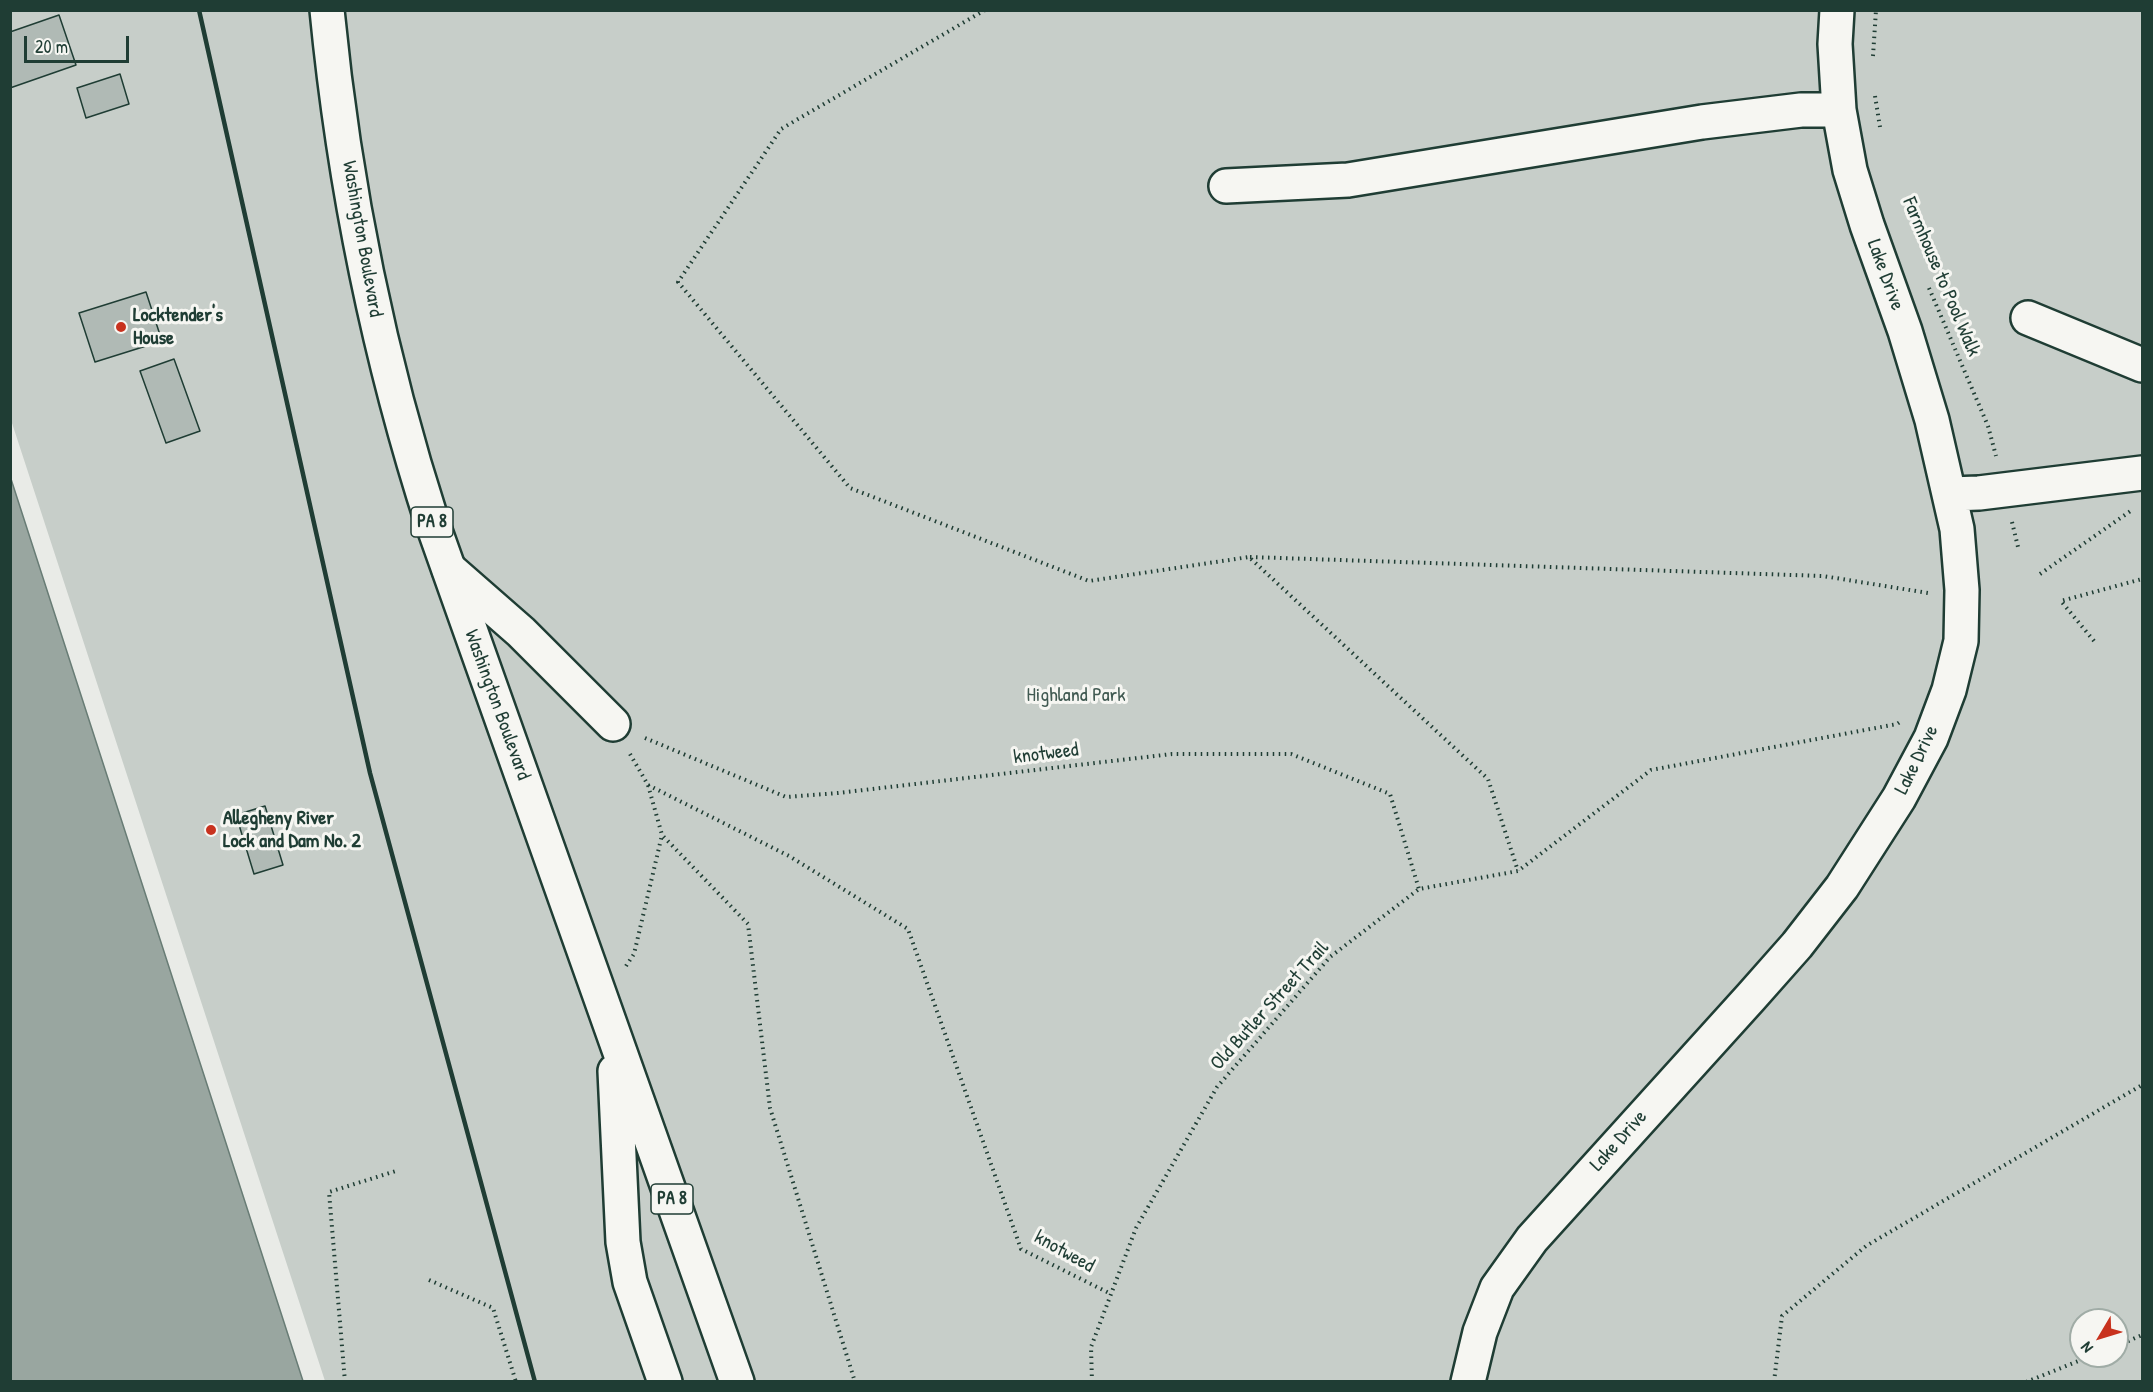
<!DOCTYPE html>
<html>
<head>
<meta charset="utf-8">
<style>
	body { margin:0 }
	#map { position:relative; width:2153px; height:1392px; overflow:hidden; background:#e9ebe7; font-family:"Patrick Hand",sans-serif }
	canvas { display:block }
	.frame { position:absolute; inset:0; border:12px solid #1f3d34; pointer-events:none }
	.north { position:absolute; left:2069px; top:1308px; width:60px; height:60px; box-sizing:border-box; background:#f6f6f2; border:2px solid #a0aca6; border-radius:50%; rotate:232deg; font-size:16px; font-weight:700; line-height:24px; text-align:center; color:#1f3d34 }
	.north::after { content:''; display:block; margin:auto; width:21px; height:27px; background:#c8321e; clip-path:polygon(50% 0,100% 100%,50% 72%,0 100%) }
	.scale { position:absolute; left:24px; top:36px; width:105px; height:27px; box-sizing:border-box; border:3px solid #1f3d34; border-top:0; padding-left:8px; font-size:18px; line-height:21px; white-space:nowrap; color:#1f3d34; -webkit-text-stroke:4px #f6f6f2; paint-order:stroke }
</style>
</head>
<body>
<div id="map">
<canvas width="2153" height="1392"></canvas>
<div class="frame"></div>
<div class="north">N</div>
<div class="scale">20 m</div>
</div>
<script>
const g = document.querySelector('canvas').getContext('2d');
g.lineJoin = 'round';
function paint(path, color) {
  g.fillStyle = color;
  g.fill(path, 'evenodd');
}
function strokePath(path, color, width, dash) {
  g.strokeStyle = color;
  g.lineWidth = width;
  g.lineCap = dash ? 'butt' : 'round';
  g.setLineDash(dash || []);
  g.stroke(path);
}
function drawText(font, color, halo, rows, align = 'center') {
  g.font = font + ' "Patrick Hand",sans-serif';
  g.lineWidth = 6;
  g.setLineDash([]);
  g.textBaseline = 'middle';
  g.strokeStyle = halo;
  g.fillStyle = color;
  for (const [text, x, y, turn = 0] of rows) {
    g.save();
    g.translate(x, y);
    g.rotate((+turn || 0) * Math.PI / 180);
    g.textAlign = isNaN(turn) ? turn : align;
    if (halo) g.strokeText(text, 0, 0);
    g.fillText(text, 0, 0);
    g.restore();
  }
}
paint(new Path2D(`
	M10,11h2132v1370h-1817l-314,-961zM2081,1320h36v36h-36z`), '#c7cec9');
const water = new Path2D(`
	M11,479l292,902h-292z`);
paint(water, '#99a6a0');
strokePath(water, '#687c75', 1.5);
const building = new Path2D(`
	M59,15l17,50 -66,23v-56z
	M120,74l9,30 -43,14 -9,-30z
	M146,292l16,49 -67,21 -16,-49z
	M174,359l26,72 -34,12 -26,-72z
	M265,806l18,59 -29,9 -18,-59z`);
paint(building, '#b0bab5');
strokePath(building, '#1f3d34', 1.5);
const minor = new Path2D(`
	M1226,186l122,-6 354,-58 99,-12h38
	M2028,318l114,47
	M1950,494l29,-1 163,-20
	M449,569l72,63 92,92
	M1468,1382l12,-50 17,-44 35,-49 219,-242 46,-52 45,-58 57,-89 32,-60 18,-48 12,-49 1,-51 -5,-61 -25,-109 -27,-89 -38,-106 -17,-55 -11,-60 -4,-66 2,-34`);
const highway = new Path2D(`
	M327,10c17,175 52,348 106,515l304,857
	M615,1071l8,171 7,40 35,100`);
strokePath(minor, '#1f3d34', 38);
strokePath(highway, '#1f3d34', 38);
strokePath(new Path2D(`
	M985,10l-204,119 -103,153 172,206 239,93 160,-24 239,222 30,92
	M1873,56l3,-46
	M1875,96l5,31
	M1929,288l59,138 8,30
	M2012,522l6,25
	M1250,557l573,19 105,17
	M2040,574l92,-64
	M2094,641l-33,-40 81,-22
	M645,738l141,59 52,-4 334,-39h119l99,40 29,95
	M630,754l18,31 14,50 86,89 22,184 85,274
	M648,785l141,71 119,73 113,320 90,45
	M626,966l8,-12 28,-119
	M429,1280l64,28 23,74
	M2117,1346l25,-11
	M345,1382l-16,-190 67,-21
	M1092,1382l-1,-35 45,-119 81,-141 113,-130 89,-68 99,-18 133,-101 246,-46 3,-2
	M1774,1382l8,-66 84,-70 276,-161
	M2026,1382l65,-26`), '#1f3d34', 4, [1.5, 4.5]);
strokePath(minor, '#f6f6f2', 33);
strokePath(highway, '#f6f6f2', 33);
strokePath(new Path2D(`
	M199,10l171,763 165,609`), '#1f3d34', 4.5);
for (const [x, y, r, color] of [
	[121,327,6,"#c8321e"],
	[211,830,6,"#c8321e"]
]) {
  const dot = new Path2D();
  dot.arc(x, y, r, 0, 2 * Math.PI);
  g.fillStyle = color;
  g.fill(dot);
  strokePath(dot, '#f6f6f2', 2);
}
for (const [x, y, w] of [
	[432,522,42],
	[672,1199,42]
]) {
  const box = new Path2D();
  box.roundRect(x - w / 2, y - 15, w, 30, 4.5);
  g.fillStyle = '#f6f6f2';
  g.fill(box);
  strokePath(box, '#1f3d34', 1.5);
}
drawText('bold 18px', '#1f3d34', null, [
	["PA 8",432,522],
	["PA 8",672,1199]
]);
drawText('20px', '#1f3d34', '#f6f6f2', [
	["Washington Boulevard",362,239,80],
	["Lake Drive",1885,275,70],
	["Farmhouse to Pool Walk",1941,277,67],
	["Washington Boulevard",497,705,70],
	["knotweed",1046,754,-7],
	["Lake Drive",1917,760,-64],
	["Old Butler Street Trail",1270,1006,-48],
	["Lake Drive",1619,1141,-48],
	["knotweed",1064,1252,29]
]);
drawText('bold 20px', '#1f3d34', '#f6f6f2', [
	["Locktender's",133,316],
	["House",133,339],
	["Allegheny River",223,819],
	["Lock and Dam No. 2",223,842]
], 'left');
drawText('20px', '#415a52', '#f6f6f2', [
	["Highland Park",1076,696]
]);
</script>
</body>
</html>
